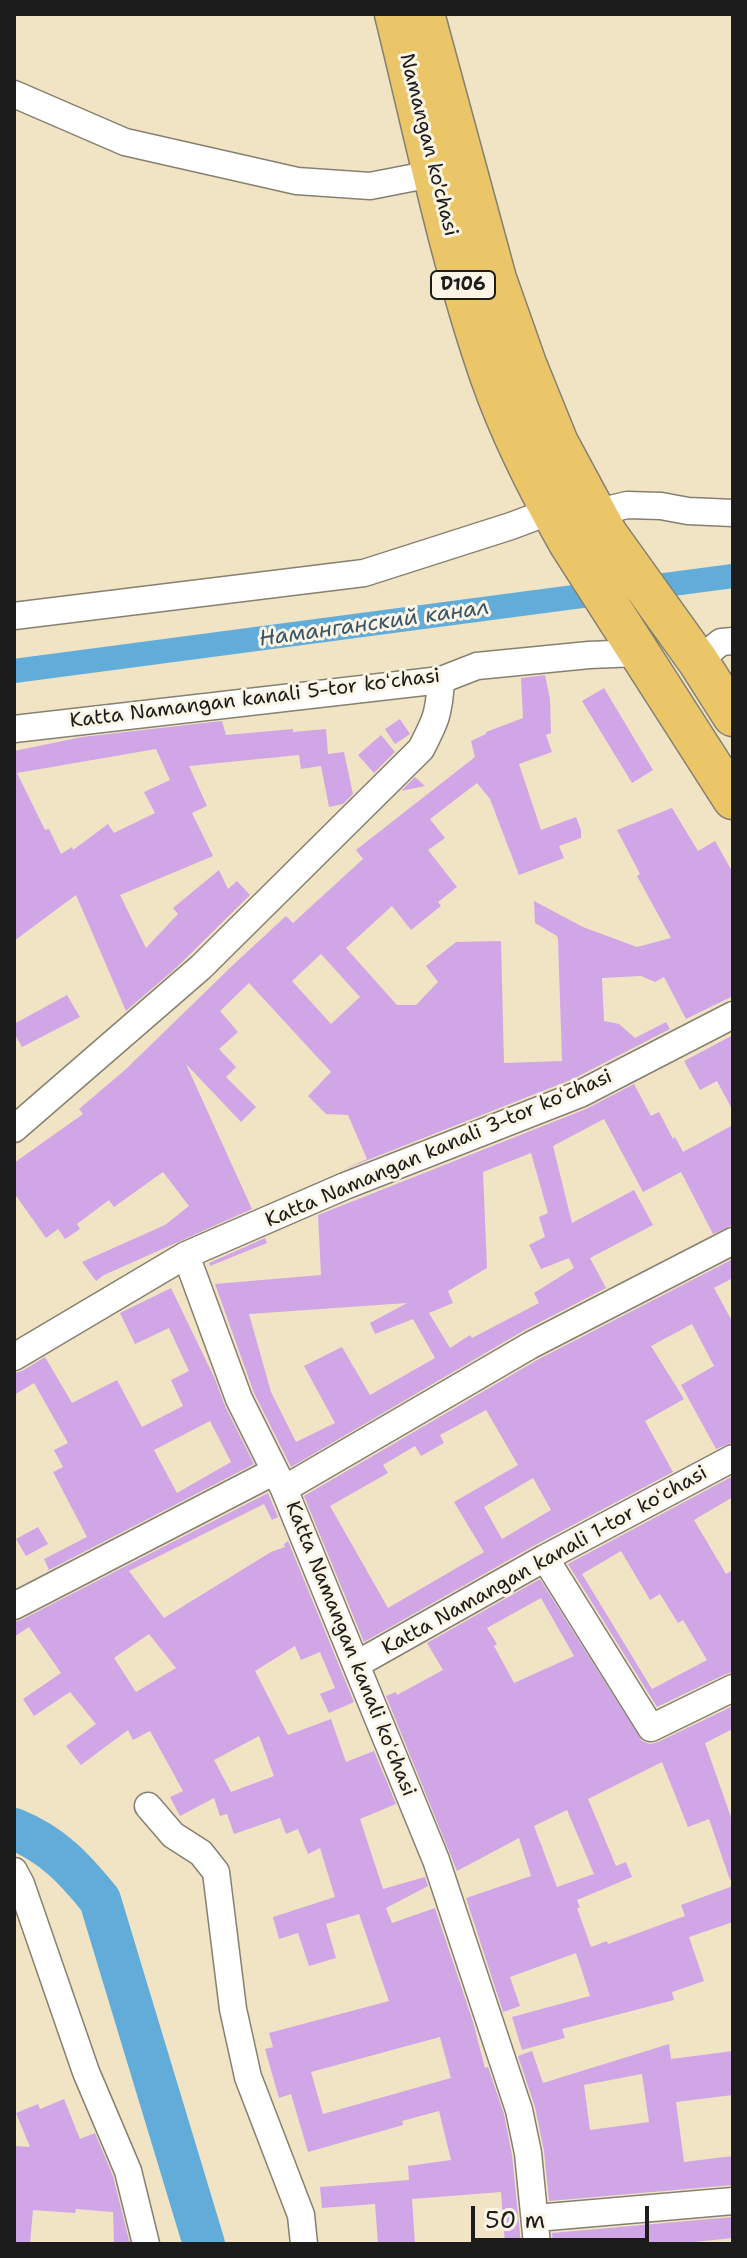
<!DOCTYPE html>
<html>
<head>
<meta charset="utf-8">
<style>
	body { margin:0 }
	#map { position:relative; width:747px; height:2258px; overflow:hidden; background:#f0e4c5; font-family:"Shantell Sans",sans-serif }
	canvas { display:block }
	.frame { position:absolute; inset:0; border:16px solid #1c1c1c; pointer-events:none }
	.scale { position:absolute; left:471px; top:2206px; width:178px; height:36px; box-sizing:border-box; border:4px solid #1c1c1c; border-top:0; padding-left:10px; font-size:24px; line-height:28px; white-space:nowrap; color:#1c1c1c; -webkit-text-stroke:6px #fcf5e5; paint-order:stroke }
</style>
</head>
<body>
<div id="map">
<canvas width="747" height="2258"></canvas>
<div class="frame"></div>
<div class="scale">50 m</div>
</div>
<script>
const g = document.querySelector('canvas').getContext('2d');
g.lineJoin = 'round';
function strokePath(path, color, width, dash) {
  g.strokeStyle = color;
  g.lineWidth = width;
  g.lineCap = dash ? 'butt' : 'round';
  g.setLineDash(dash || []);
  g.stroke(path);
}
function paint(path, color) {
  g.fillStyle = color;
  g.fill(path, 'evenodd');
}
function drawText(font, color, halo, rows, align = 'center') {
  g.font = font + ' "Shantell Sans",sans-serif';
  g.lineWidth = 6;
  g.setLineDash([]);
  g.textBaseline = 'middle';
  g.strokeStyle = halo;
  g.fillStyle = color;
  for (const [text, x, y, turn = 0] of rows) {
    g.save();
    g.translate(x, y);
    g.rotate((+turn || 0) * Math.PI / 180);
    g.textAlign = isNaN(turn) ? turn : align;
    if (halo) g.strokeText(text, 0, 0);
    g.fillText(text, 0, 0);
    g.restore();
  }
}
strokePath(new Path2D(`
	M14,671l719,-95`), '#62acda', 24);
strokePath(new Path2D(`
	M14,1829c38,15 61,40 86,71l104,344`), '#62acda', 42);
paint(new Path2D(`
	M545,675l5,24 1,34 -5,2 6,17 -33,12 22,66 35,-13 5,13v8l-22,8 5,12 -45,17 -29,-76 -13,-16 -47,36 15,19 -17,12 29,37 -19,15 3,4 -30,24 -19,-24 -46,42 51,57h19l22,-23 -12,-16 30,-24 45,-1 3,122 58,-2 -4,-122 -1,-3 -22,-13 -1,-22 49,26 54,20 34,-9 -34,-62 3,-2 -23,-44 55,-22 26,43 17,-10 18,32v123l-47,23 -22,-42 -9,5 -14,-6 -39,2 2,43 15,3 16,14 31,-16 4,7 -97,50 -233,92 27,-12 -19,-44 -22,-1 -18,-18 23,-24 -82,-89 -29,28 18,21 -19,17 17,18 -10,10 30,30 -15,15 -55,-58 66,145 -148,66 -8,6 -14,-19 83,-37 24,-19 -26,-34 -49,35 -5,-7 -32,24 3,5 -15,10 -7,-10 -12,9 -32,-45v-30l69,-49 -4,-5 46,-39 108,-105 53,-49 7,7 70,-64 -7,-9 119,-93 -4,-16 15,-7v-2l37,-14 -2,-40zM321,954l39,43 -29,27 -39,-43z
	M604,688l49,82 -21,13 -50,-82z
	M400,719l10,15 -15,10 -10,-15z
	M222,721l4,14 67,-6v3l33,-3 2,25 16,-2 9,42 -10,10 -14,3 -8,-41 -20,3 -2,-14 -110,11 18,40 -15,7 21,43 -93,39 26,53 32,-34 -5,-6 46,-38 9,19 9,-8 13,14 -73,72 -51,44 -50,-116 -62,46v-190l68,-14zM156,749l14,31 -26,12 11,21 -41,20 -6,-9 -35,26 -1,-3 -11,7 -12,-25 -4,1 -28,-57z
	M381,735l14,17 -21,21 -16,-18z
	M415,777l10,9 -24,5z
	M67,995l13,22 -58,30 -8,-14v-9z
	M733,1035v76l-16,-30 -17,9 -16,-29z
	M634,1084l17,32 8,-4 14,27 2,-2 8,15 50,-27v100l-20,9 -32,-62 -38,20 -39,-73 -51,27 19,77 62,-33 19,35 -63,33 16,30 -83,43 -232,136 -37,-74 -39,-109 106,-9 -3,-60 268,-106zM531,1153l17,60 -9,4 6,20 -16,8 12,24 28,-11 5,10 -40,25 5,10 -67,35 -2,-3 -20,13 -21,-35 24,-10 -5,-12 39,-23 -4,-96zM407,1303l-37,20 5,11 38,-15 22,39 -65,37 -28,-48 -38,19 31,57 -39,19 -25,-50 -22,-78z
	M265,1238l2,5 -57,23 -1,-3z
	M733,1259v19l-19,10 19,35v119l-17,7 -35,-64 33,-19 -22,-42 -41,22 33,53 -39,22 28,51 -136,72 -173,98 -60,-146 235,-137zM486,1410l32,55 -64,37 30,50 -96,56 -58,-102 58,-33 -5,-8 32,-19 6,10 23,-13 -4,-8zM533,1478l18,32 -49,29 -18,-32z
	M171,1288l44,91 10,27 29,58 -205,106 -5,-11 43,-22 -34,-65 10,-5 -9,-17 14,-7 -34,-60 -20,12v-22l8,-2 23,-14 27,46 45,-23 25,47 41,-21 -12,-26 18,-9 -20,-43 -34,16 -15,-31zM210,1421l21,41 -54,31 -23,-43z
	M733,1476v21l-39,23 32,54 7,-4v102l-7,2 -69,33 -89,-143zM621,1551l29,49 10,-6 18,29 5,-3 24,40 -55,29 -70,-115z
	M268,1493l10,24 -6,3 -8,-16 -135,67 35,47 107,-66 14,-5 -1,-3 4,-3 66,161 -25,11 -9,-19 15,-6 -15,-36 -19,8 -6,-14 -40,25 33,64 43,-16 15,43 28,-11 22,53 -36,15 23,70 42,-12 3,9 -42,22 6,15 43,-15 38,114 12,46 3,-1 16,47 8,41 9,89h-16l-4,-52 -89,7 3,45h-37l-3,-40 -53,4 -2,-21 89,-7 -1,-14 43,-6 -12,-49 -37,10 1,4 -95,27 -17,-58 -12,4 -14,-49 8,-2 -4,-14 120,-32 -30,-87 -33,10 10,34 -27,8 -11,-33 -19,6 -6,-22 62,-20 -15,-49 -12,6 -10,-25 -12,5 -6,-16 -46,16 -7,-20 -7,2 -6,-18 -34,18 -10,-19 13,-6 -33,-60 -17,9 -5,-10 -47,35 -15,-19 30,-22 -26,-32 -36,24 -11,-17 38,-26 -32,-46 -15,10v-15l7,-2zM149,1634l27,34 -40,24 -22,-34zM259,1736l15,40 -43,16 -17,-32zM440,2037l11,41 -128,36 -12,-42z
	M38,1527l10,17 -22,12 -10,-17z
	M540,1579l102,162 8,3 8,-2 75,-36v23l-28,14 28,80v56l-3,1 -21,-61 -21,8 -26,-65 -74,37 28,67 10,-4 6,15 -55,23 3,8h-3l14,39 16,-6 1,3 77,-28 -4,-11 52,-19v36l-44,15 15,44 -32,11 2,8 -112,29 3,9 -43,12 -10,-33 78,-21 -14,-43 -66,24 10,29 -17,6 -37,-114 65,-22 -12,-38 -62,33 -71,-175 10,-4 1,3 46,-25 -16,-27zM541,1598l33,58 -60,27 -20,-37 3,-2 -10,-16zM567,1810l27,64 -37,13 -23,-61z
	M669,2044l2,15 62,-8v44l-57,7 8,60 49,-6v29l-184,16 -5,-50 -9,-44 -17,-51 14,-5 11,32zM642,2074l7,48 -59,8 -6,-45z
	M64,2099l16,40 15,-6 18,43 17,68h-16l-1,-32 -37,-3 -1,4 -42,-3 -3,34h-16v-98l16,1 -14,-34 22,-9 2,5z
	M733,2217v21l-58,6h-122l-1,-11z`), '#d0a6e7');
const minor = new Path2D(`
	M14,94l111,48 172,39 73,5 77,-15
	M594,513l33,-8 34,1 27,5 45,2
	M14,616l350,-43 147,-47 40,-15
	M698,661l23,-19 12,-1
	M14,729l427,-49 36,-14 112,-11 49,-2
	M14,1129l187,-162 220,-218c15,-29 18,-35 20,-69
	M186,1255l53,144 45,90 152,371 83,250 9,43 9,91
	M14,1357l172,-102 159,-69 235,-92 153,-79
	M284,1489l247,-144 202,-104
	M545,1558l106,170 82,-40
	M14,1606l261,-135
	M357,1664l188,-106 188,-100
	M148,1806l25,29 28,18 15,19 17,137 15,68 53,138 3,29
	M14,1871l7,13 65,188 42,99 18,73
	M536,2218l197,-17`);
const primary = new Path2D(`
	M395,14c30,121 55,246 96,364 20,57 48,112 78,165l164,256
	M424,14l72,265 30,85 32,79 49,91 91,127 35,55`);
strokePath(minor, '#868070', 29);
strokePath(primary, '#868070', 43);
strokePath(minor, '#fff', 26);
strokePath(primary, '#ebc669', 40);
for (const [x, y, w] of [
	[463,285,64]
]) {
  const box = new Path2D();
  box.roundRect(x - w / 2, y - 14, w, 28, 6);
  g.fillStyle = '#fcf5e5';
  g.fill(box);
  strokePath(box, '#1c1c1c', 2);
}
drawText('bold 18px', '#1c1c1c', null, [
	["D106",463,285]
]);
drawText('20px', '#1c1c1c', '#fcf5e5', [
	["Namangan ko'chasi",428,145,76],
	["Katta Namangan kanali 5-tor koʻchasi",255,699,-7],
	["Katta Namangan kanali 3-tor koʻchasi",439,1149,-23],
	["Katta Namangan kanali 1-tor koʻchasi",545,1561,-29],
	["Katta Namangan kanali koʻchasi",350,1649,68]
]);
drawText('italic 22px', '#385668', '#fcf5e5', [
	["Наманганский канал",374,624,-8]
]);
</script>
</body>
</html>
